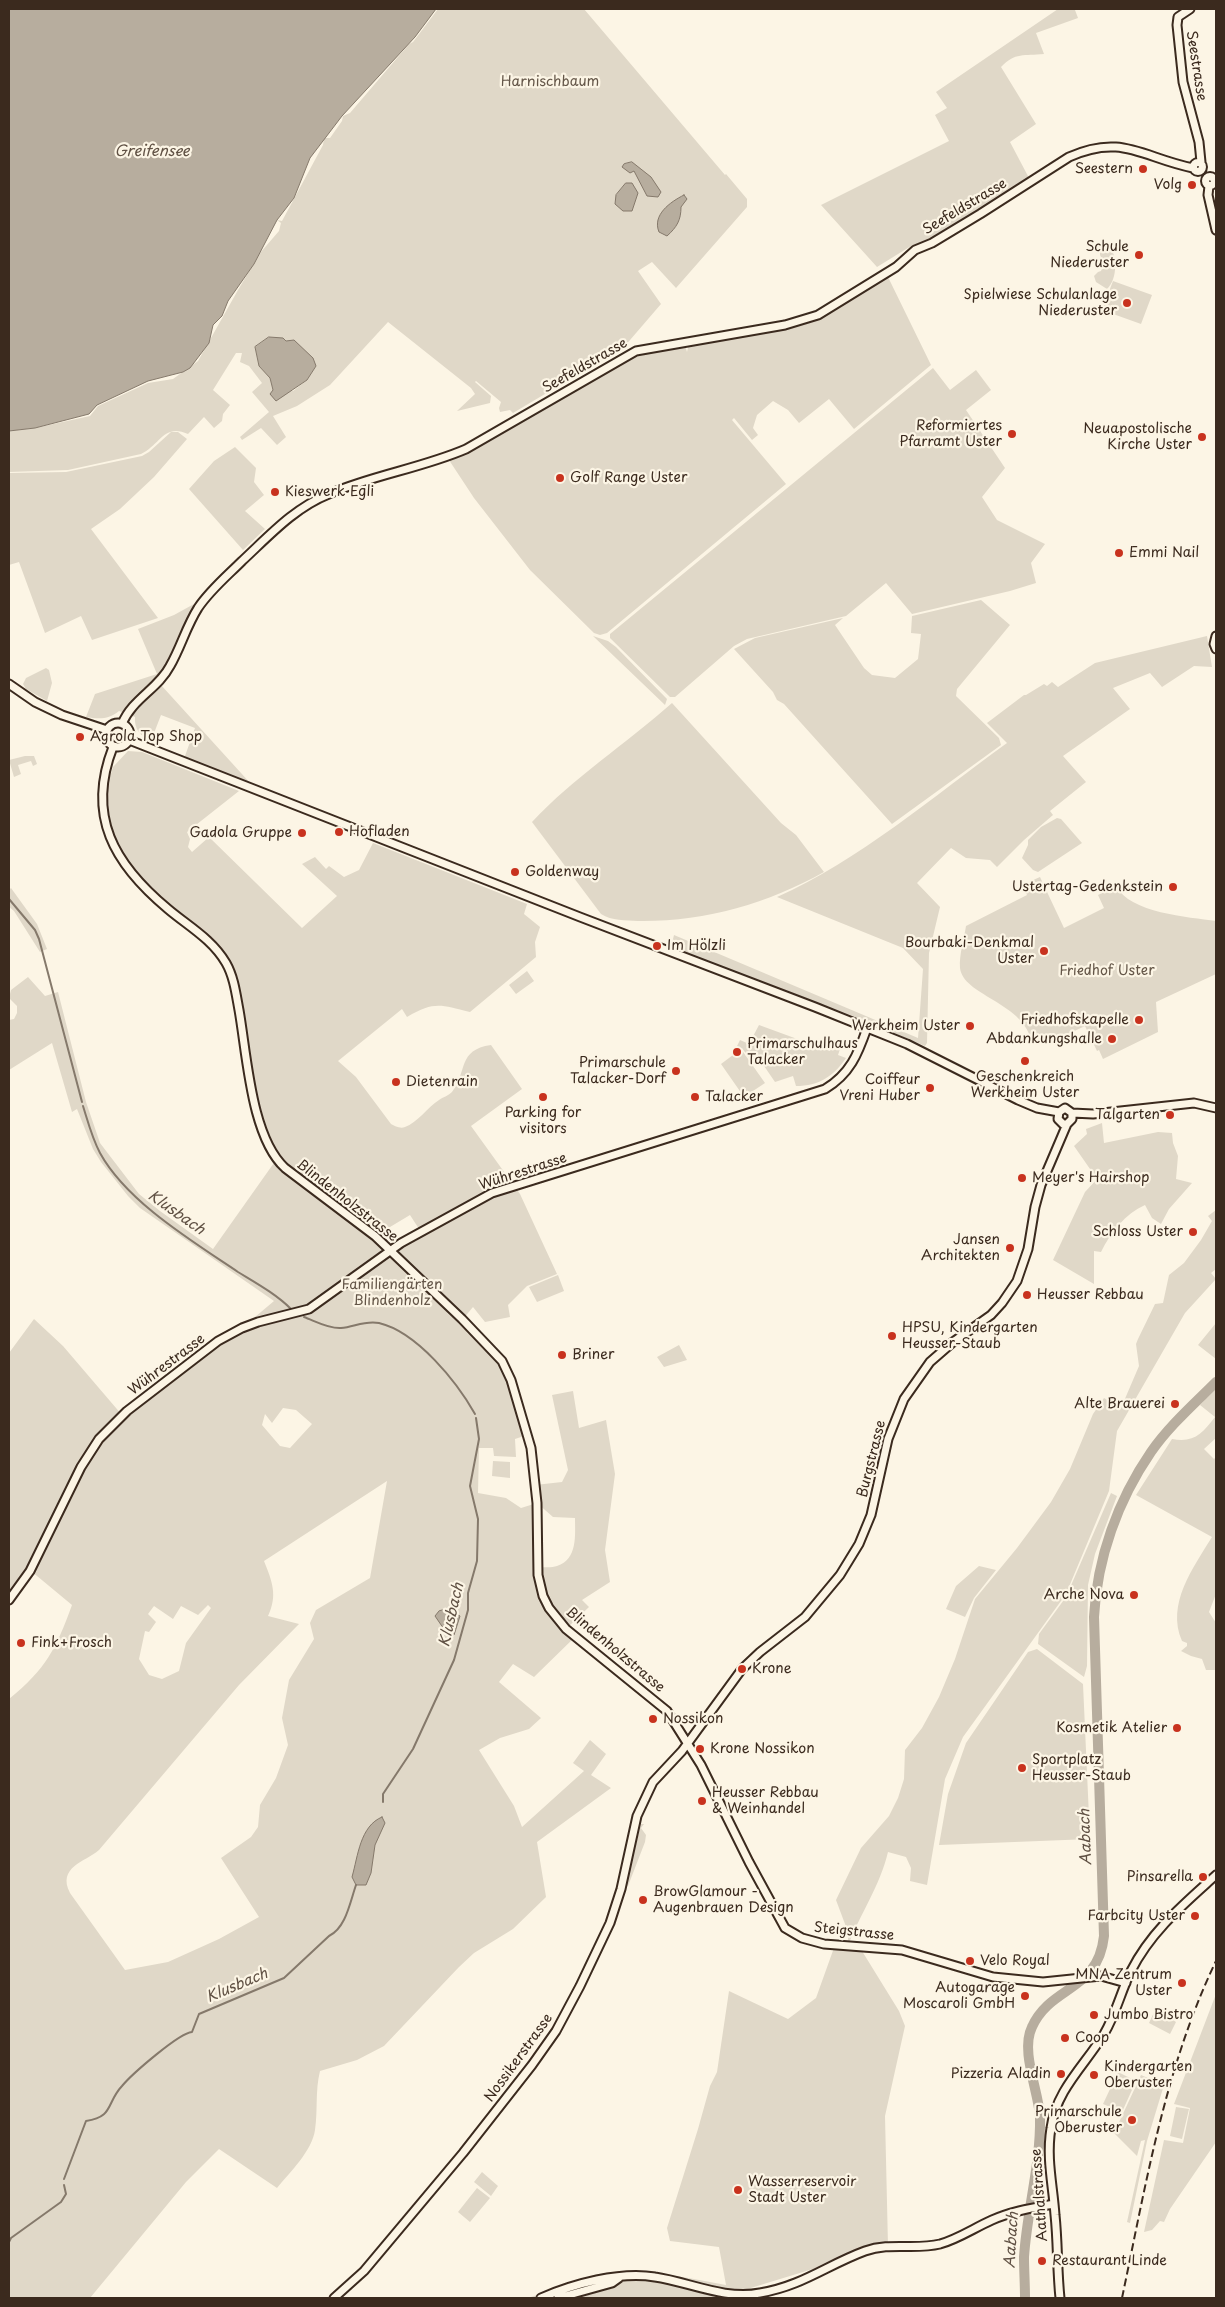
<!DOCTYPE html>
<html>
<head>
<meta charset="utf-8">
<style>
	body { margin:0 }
	#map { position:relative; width:1225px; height:2307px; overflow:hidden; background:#fcf5e5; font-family:"Playpen Sans",sans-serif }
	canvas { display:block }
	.frame { position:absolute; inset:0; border:10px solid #3b2a1e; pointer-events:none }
</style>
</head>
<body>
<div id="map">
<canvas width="1225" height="2307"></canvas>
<div class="frame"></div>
</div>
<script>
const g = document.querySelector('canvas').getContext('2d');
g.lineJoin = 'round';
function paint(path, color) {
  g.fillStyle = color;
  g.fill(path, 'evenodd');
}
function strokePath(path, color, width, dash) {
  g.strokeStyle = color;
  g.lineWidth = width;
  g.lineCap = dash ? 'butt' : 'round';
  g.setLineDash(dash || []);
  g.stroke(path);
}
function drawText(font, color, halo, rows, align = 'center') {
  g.font = font + ' "Playpen Sans",sans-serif';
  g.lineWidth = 4.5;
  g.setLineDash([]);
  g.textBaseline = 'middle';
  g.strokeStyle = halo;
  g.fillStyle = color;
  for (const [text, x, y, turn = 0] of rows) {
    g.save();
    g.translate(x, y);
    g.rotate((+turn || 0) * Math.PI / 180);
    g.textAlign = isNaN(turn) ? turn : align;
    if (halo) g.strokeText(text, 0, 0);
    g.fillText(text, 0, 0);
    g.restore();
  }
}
paint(new Path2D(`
	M438,9h146l141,166 1,-1 21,25v8l-71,81 -24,-26 -14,9 23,33 -37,43 -111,66 -3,-3 -10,2 -1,-4 2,-6 -25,-21 -1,1 16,14 -1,7 -33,8 18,-17 -4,-6 -83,-66 -58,63 -33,21 -24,10 13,21 -9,8 -16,-17 -19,12 -2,-3 29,-25 -17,-20 10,-9 -13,-17 -9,-4 2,-9h-6l-23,37 17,15 -7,9 -1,7 -8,7 -10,-11 -16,17c-24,-11 -28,11 -47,20l-73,16 -59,2v-41l26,-3 55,-12 8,-10 50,-23 25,-4 25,-18 40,-71 22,-37 19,-22 2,-8 -4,-3 5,1 41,-76 1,-7h6l12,-17 1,-5 7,-3 59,-69 4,-2zM283,338l33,28 -9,14 -14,11 -20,-1 -3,-12 -11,-12 -4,-19 12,-8z
	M1058,9h19l-2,1 3,8 -42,15 8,21c-20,2 -29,-2 -43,13l35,57 -26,18 19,36 -95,60 -23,8 -34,21 -56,-62 128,-64 -14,-26 12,-7 -11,-16z
	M1107,243c11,10 11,36 0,46l-11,-7 -2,-6 4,-4 3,-1 3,-8 -4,-8v-11z
	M888,277l43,88 -77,64 -25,-30 -30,24 -11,-13 -15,-9 -16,14 -4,13 5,7 -6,5 -18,-22 -2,2 54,64 -179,149 -7,2 -6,-2 -64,-63 -56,-72 -27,-41 179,-102 58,-13 3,10 2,-8 112,-19 34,-15z
	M1113,281l39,14 -11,29 -39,-14z
	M933,368l17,22 26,-20 15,20 -25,20 39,58 -23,29 15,23 48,24 -14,19 5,20 -26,8 -98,23 -26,-31 -40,33 -99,23 -13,7 -59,51h-5l-60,-59v-4z
	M171,432h7l9,7 -33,38 -34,32 -29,20 67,89 -66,22 -11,-24 -36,17 -26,-71 -10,3v-92l57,-1 76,-16 7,-4z
	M235,447l21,21 -2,14 10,13 -19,16 20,18 -22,21 -54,-61 25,-28z
	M981,600l29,25 -53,64 -1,7 43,42 2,7 -109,79 -108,-120 -7,-4 -4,-8 -39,-43 21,-11 88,-20 -8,7 29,43 8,7 23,3 23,-19 3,-25 -10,-1 1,-17z
	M194,604l2,2 -14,25 -16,37 -44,44 -3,-1c-11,9 -20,8 -33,6l9,-23 62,-20 -19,-45 36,-14z
	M593,636l15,5 8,6 51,52 -2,6z
	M1207,636l5,31 -18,-1 -32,21 -12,-14 -37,15 17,21 -67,47 23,26 -36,29 3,4 -29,25 -27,27 -7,-7 -24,-2 -15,-10 -34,35 23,24 -11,46 -2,90 -2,3 -72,-30 -182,-69 3,-12 244,103 5,-69 -20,-21 -126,-51c81,-36 157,-101 230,-154l-20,-20 37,-28h2l18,-11 3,2 5,-4 6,5 37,-24z
	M46,668l3,2 3,13 -5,18 -21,-12 -3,-5 3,-6z
	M161,685l90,99 -63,-24 -3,-4 10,-28 -34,-13 -10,26c-11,-5 -17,-12 -16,-24l-4,-2 7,-10z
	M672,703l109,120 15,12 28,37c-57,32 -121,50 -186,49 -13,-1 -26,0 -37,-7l-69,-92c42,-45 94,-78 140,-119z
	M128,751l14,1 97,39 -52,41 3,7 -2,8 4,5 17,-15 93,91 35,-32 -35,-32 13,-7 11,12 3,-3 15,11 15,-7 14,-27 154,61 -3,10 16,13 -5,15 1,15 -66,55c-30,-7 -35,-11 -63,5l-5,-8 -64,52 18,16 35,47c4,2 9,5 14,3 12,-4 23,-20 34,-27 4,-3 9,-4 13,-8 16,-21 5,-42 39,-47l31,44 -51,37 49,68 37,80 -30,12 -19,19 2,12 -25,5 -12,-15 -10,12 39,42 25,74 -12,4 1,18 -22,-1 -1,-8h-14l-1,45 28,5 15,10 16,-5 -2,-18 27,-3 6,-12 -16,-75 21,-4 6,37 27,-8 9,54 -10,76 5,32 -28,18 7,7 -22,21 9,8 -42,41 -21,-13 -14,18 42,36 -12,11 -29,9 -21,12 35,56 8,21 62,-56 -11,-8 17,-23 16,14 -15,21 20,13 -74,54 9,55 -33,32 -39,24 -15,14 -75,79 -27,14 -37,11c-5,20 -2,39 -5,59 -3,21 -25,42 -38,58l-58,-39 -33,33 -96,116h-81v-599c37,-30 47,-50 63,-94l-41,-34 -22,29v-247l25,-34 29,27 59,69 120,-87 32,-27 -134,-93 -12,-12 -27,-34 -8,-13 -16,-40 -5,3 -20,-69 -43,27v-50l5,-1 3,-6v-7l-8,-8 2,-8 17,-13 17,19 13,-4 28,110 14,41 39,51 21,17 53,38 63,-89 -13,-24 -28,-147 -15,-35 -92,-84 -17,-37 -5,-25 1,-21 6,-20zM410,1215l11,17 -30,18 -16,-14zM283,1408l13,2 16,14 -22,24 -10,-2 -18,-21 3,-11 7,9zM387,1481l-17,97 -54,32 -6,13 4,16 -25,41 -7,38 6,27 -12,33 -16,27 -2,22 -7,10 -30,21 38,59 -40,22 -51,23 -43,8 -55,-77c-13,-26 15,-31 29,-43l140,-165 60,-61 -31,-8c10,-21 4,-35 -4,-55zM537,1503l16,14 22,1c0,17 3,41 -18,48 -5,2 -14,1 -20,1zM208,1605l3,3 -25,35 -7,28 -17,8 -13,-4 -10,-16 6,-28 4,1 7,-10 -8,-8 6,-8 19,13 8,-13 17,9z
	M25,756h9l3,8 -4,2 -2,-5 -13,4 3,9 -7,3 -5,-17z
	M1057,818l4,1 21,24 -44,29 -5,-2 -11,-12 6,-13v-5l13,-13z
	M1040,877l24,51 40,-20 -6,-13 18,-9c14,27 72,31 100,35v53l-60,28 2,30 -55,27 -4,-9 -2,1 -12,-25 -34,16 -20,-3c-10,-37 -68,-44 -71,-71 -1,-13 4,-29 6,-42l61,-31 -5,-10z
	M11,888l26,36 10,25 -7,3 -26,-41 -5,-4v-17z
	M527,971l7,10 -18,13 -7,-9z
	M759,1025l71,26 3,-5 7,3 -2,6 8,3c-12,18 -27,28 -50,28l-3,-10 -18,6 -15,-22 -3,-1 -5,3 -10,-14 -2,1 -3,-3 3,-6 9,4z
	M741,1049l24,34 -21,14 -23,-33z
	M1102,1123l2,20 54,-11 14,1 1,10 5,13 -2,23 16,4 -23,26 -8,15 -9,-6 -7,-13c-20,9 -34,27 -44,47l-7,-1v33l-41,-24 32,-68 12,-13 -23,-33 13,-12 -1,-5z
	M1216,1210v59l-5,4 5,6 -31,34 -68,118 -8,60 -43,103 -103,143 -18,42 -18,106 -17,-4 1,-13 -5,-11 -18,-5c-8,34 -28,62 -40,94l14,5 37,60 6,15 -20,90 3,130 -170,52h-190c22,-7 44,-17 67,-23 42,-10 88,3 131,10l-7,-38 -49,-6 -3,-13 31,-99 12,-43 7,-14 12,-81 59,28 28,-21 19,-53 13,1v-14l-12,-32 25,-52 28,-32 9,-18 6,-19 1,-29 17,-22 17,-31 16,-38 20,-60 42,-51 34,-46 19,-33 23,-55 11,-16 17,10 18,-42 -3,-22 2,-5 17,-35 8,-1 6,-28 15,-12 17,-23 11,-19 -4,-5z
	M558,1275l6,16 -27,11 -8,-15z
	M1216,1323v36l-18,-14z
	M679,1345l8,15 -23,7 -7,-10z
	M1216,1387v51l-12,11 10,10 2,-2v137l-7,18 7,11v47h-10l-4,-11 -11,-3 -10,-5 6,-5v-3l-5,-2c-16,-37 11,-73 30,-104l-76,-42 36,-56c22,4 30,-5 43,-22l-15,-12z
	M493,1461l17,1v16l-18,-2z
	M1111,1493l6,3 -22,58 -7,31 -1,81 -3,11 -46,-33 1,-10 27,-37z
	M979,1566l17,4 -22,28 -9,19 -19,-8 10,-23z
	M1037,1649l46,35 7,155 -151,6 9,-51 18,-51 62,-91z
	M641,1824h3l-3,4 5,7 -1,7 -17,44 -2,-1z
	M1216,1994v148l-46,67 -6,13 -4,-1 -8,9 -8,2 20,-92 19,3 7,-35 -16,-4z
	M1156,2008l20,14 -6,12 -21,-11z
	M1118,2072l18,9 -14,31 -19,-8z
	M1141,2075l23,10 -17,56 -17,82 -3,-1 18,-82 -4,1 -4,15 -23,-23z
	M1176,2107l13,2 -7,30 -12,-3z
	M482,2172l16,14 -7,10 -17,-14z
	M477,2188l13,10 -20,24 -12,-10z`), '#e0d8c8');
const water = new Path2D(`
	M9,9h427l-21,28 -73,79 -32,42 -16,40 -17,22 -23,44 -26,37 -6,15 -9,9 -4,18 -19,25 -7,4 -35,9 -51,24 -8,9 -54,14 -26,3z
	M632,162l19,15 10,15 -3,5 -11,-1 -13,-25 -4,2 -8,-6 2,-3z
	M626,183h6l6,10 -6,18h-9l-8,-7 1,-9z
	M684,195l3,4 -6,8c0,13 -4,20 -14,29l-8,-4c-7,-17 11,-30 25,-37z
	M269,337l14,1 3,3 8,-1 19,18 3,8 -9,14 -31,21 -6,-7 3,-4 -3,-12 -11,-12 -4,-19z
	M448,1609l12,7 -6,19 -4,3 -15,-22 4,-5z
	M382,1817l3,6 -10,22 -4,28 -5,12h-10l-4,-8c6,-21 8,-51 30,-60z`);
paint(water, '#b7ad9e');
strokePath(water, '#85796b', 1);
strokePath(new Path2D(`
	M9,899l26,31 4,9 43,163
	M83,1106c5,16 9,32 17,47 27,49 92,88 138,119 18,11 38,22 53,37
	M304,1317c11,4 25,12 37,11 13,-1 24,-8 38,-5 38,9 78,59 96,91
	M383,1802v-8l30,-45 41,-89 14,-50v-17l9,-32 1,-42 -8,-33 9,-47 -3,-21
	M64,2179l22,-58c28,-4 20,-18 36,-35 10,-12 57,-53 70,-54l7,-18 85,-36 45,-42c17,-8 21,-34 27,-51
	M9,2242l2,-4 50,-36 5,-8 -2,-9`), '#85796b', 2);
strokePath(new Path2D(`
	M1025,2298c0,-14 -1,-28 -1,-41 3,-47 17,-93 16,-140 -1,-25 -20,-66 -8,-90 19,-42 66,-35 72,-91l-10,-319c3,-59 24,-117 57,-165 18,-26 43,-48 65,-70`), '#b7ad9e', 10);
const secondary = new Path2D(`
	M1190,9l-12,8 -1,8 6,57 16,60 2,20
	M1193.5 167a4.5 4.5 0 1 1 9 0a4.5 4.5 0 1 1-9 0Z
	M1205.5 181a4.5 4.5 0 1 1 9 0a4.5 4.5 0 1 1-9 0Z
	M1209,186l-1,9 8,35
	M1216,636l-2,8 2,5
	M9,684l26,18 27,13 45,15
	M106 735a12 12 0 1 1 24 0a12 12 0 1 1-24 0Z
	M122,724c10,-25 36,-35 48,-58 11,-19 16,-39 28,-58 12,-18 29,-32 44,-47 27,-25 52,-53 87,-67 44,-19 93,-26 137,-45l170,-98 149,-26 33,-10 78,-48 19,-17 17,-7 48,-29 89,-57c53,-24 74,1 124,11
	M129,740l451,177 235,90 92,37 111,56 19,8 22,4
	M113,747c-27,69 1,117 55,162 20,17 44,30 58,54 8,14 10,31 13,47 8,45 12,127 46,158l90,68 87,83 40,42 9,19 20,68 6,55 1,72 5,21 6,12 17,21 101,82 34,54 48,97 36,66 17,10 22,6 78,6 91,27 50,5 58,-6 25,7
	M1072,1113v6l-5,5h-4l-5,-5 1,-7 6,-4 7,5 21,1 101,-11 22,5
	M9,1600l21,-29 51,-104 18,-28 28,-28 91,-70 24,-13 16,-6 51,-13 92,-66 91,-50 333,-104c25,-15 33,-35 42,-61
	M334,2298l30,-27 99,-118 69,-88 24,-34 24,-45 30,-63 11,-34 16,-73 16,-34 29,-31 60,-82 18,-17 45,-35 35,-42 19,-31 12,-29 17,-76 16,-40 26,-37 23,-20 38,-27 11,-12 15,-22 11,-32 7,-42 6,-22 26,-61
	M541,2298c32,-14 79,-27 114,-21 34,5 70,23 105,16 42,-7 67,-28 105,-42 25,-9 50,-1 75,-7 18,-5 34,-16 52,-24 20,-9 40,-12 62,-16
	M558,2298l54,-15 7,-5
	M1060,2298c-3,-28 -2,-55 -5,-83 -2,-30 -9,-56 -4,-87 5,-38 34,-63 53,-94 12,-20 17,-43 27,-63 20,-40 53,-67 85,-96`);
strokePath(secondary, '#3b2a1e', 11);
strokePath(secondary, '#fcf5e5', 7);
strokePath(new Path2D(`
	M1122,2298c24,-114 43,-231 94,-337`), '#3b2a1e', 2, [8, 4]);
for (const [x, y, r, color] of [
	[1143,169,5,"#c8321e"],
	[1192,185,5,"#c8321e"],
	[1139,255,5,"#c8321e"],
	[1127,303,5,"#c8321e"],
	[1012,434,5,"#c8321e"],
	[1202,437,5,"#c8321e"],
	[560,478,5,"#c8321e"],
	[275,492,5,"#c8321e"],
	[1119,553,5,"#c8321e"],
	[80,737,5,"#c8321e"],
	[339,832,5,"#c8321e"],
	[302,833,5,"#c8321e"],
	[515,872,5,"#c8321e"],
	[1173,887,5,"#c8321e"],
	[657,946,5,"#c8321e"],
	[1044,951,5,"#c8321e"],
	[1139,1020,5,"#c8321e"],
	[970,1026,5,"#c8321e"],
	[1112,1039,5,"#c8321e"],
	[737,1052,5,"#c8321e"],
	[1025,1061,5,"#c8321e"],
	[676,1071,5,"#c8321e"],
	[396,1082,5,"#c8321e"],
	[930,1088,5,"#c8321e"],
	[543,1097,5,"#c8321e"],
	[695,1097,5,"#c8321e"],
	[1170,1115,5,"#c8321e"],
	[1022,1178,5,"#c8321e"],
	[1193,1232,5,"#c8321e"],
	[1010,1248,5,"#c8321e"],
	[1027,1295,5,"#c8321e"],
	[892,1336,5,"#c8321e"],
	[562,1355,5,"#c8321e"],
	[1175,1404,5,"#c8321e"],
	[1134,1595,5,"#c8321e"],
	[21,1643,5,"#c8321e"],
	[742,1669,5,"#c8321e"],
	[653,1719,5,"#c8321e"],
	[1177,1728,5,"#c8321e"],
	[700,1749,5,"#c8321e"],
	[1022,1768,5,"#c8321e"],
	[702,1801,5,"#c8321e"],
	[1203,1877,5,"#c8321e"],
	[643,1900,5,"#c8321e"],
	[1195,1916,5,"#c8321e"],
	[970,1961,5,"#c8321e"],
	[1182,1983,5,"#c8321e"],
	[1025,1996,5,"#c8321e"],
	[1094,2015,5,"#c8321e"],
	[1065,2038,5,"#c8321e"],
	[1061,2074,5,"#c8321e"],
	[1094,2075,5,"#c8321e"],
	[1132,2120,5,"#c8321e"],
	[738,2190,5,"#c8321e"],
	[1042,2261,5,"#c8321e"]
]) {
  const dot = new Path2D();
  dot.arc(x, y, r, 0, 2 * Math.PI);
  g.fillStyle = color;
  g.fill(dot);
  strokePath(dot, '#fcf5e5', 2);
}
drawText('14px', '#3b2a1e', '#fcf5e5', [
	["Seestrasse",1196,66,81],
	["Seefeldstrasse",965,207,-31],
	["Seefeldstrasse",585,366,-30],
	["Wührestrasse",523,1172,-18],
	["Blindenholzstrasse",347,1201,38],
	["Wührestrasse",167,1365,-37],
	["Burgstrasse",872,1459,-76],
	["Blindenholzstrasse",615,1650,40],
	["Steigstrasse",854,1932,6],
	["Nossikerstrasse",519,2058,-54],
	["Aathalstrasse",1040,2195,-94]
]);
drawText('14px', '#645648', '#fcf5e5', [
	["Harnischbaum",550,82],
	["Friedhof Uster",1107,971],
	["Familiengärten",392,1285],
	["Blindenholz",392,1301]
]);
drawText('14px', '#3b2a1e', '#fcf5e5', [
	["Seestern",1133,169,"right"],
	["Volg",1182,185,"right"],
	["Schule",1129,247,"right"],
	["Niederuster",1129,263,"right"],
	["Spielwiese Schulanlage",1117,295,"right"],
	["Niederuster",1117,311,"right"],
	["Reformiertes",1002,426,"right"],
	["Pfarramt Uster",1002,442,"right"],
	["Neuapostolische",1192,429,"right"],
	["Kirche Uster",1192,445,"right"],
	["Golf Range Uster",570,478],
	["Kieswerk Egli",285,492],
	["Emmi Nail",1129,553],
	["Agrola Top Shop",90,737],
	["Hofladen",349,832],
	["Gadola Gruppe",292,833,"right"],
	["Goldenway",525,872],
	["Ustertag-Gedenkstein",1163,887,"right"],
	["Bourbaki-Denkmal",1034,943,"right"],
	["Uster",1034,959,"right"],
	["Im Hölzli",667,946],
	["Friedhofskapelle",1129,1020,"right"],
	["Werkheim Uster",960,1026,"right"],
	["Abdankungshalle",1102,1039,"right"],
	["Primarschulhaus",747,1044],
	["Talacker",747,1060],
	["Primarschule",666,1063,"right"],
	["Talacker-Dorf",666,1079,"right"],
	["Geschenkreich",1025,1077,"center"],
	["Werkheim Uster",1025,1093,"center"],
	["Coiffeur",920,1080,"right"],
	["Vreni Huber",920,1096,"right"],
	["Dietenrain",406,1082],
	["Talacker",705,1097],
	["Parking for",543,1113,"center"],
	["visitors",543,1129,"center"],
	["Talgarten",1160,1115,"right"],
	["Meyer's Hairshop",1032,1178],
	["Schloss Uster",1183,1232,"right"],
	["Jansen",1000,1240,"right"],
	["Architekten",1000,1256,"right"],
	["Heusser Rebbau",1037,1295],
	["HPSU, Kindergarten",902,1328],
	["Heusser-Staub",902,1344],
	["Briner",572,1355],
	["Alte Brauerei",1165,1404,"right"],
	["Arche Nova",1124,1595,"right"],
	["Fink+Frosch",31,1643],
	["Krone",752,1669],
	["Nossikon",663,1719],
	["Kosmetik Atelier",1167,1728,"right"],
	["Krone Nossikon",710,1749],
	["Sportplatz",1032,1760],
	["Heusser-Staub",1032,1776],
	["Heusser Rebbau",712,1793],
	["& Weinhandel",712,1809],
	["Pinsarella",1193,1877,"right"],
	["BrowGlamour -",653,1892],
	["Augenbrauen Design",653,1908],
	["Farbcity Uster",1185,1916,"right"],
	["Velo Royal",980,1961],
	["MNA Zentrum",1172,1975,"right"],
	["Uster",1172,1991,"right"],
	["Autogarage",1015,1988,"right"],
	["Moscaroli GmbH",1015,2004,"right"],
	["Jumbo Bistro",1104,2015],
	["Coop",1075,2038],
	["Kindergarten",1104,2067],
	["Oberuster",1104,2083],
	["Pizzeria Aladin",1051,2074,"right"],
	["Primarschule",1122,2112,"right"],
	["Oberuster",1122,2128,"right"],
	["Wasserreservoir",748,2182],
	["Stadt Uster",748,2198],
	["Restaurant Linde",1052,2261]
], 'left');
drawText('italic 15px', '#605144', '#fcf5e5', [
	["Greifensee",152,152],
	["Klusbach",176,1213,35],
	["Klusbach",452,1615,-77],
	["Aabach",1086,1837,-92],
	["Klusbach",237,1986,-23],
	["Aabach",1012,2240,-86]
]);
</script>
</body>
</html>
